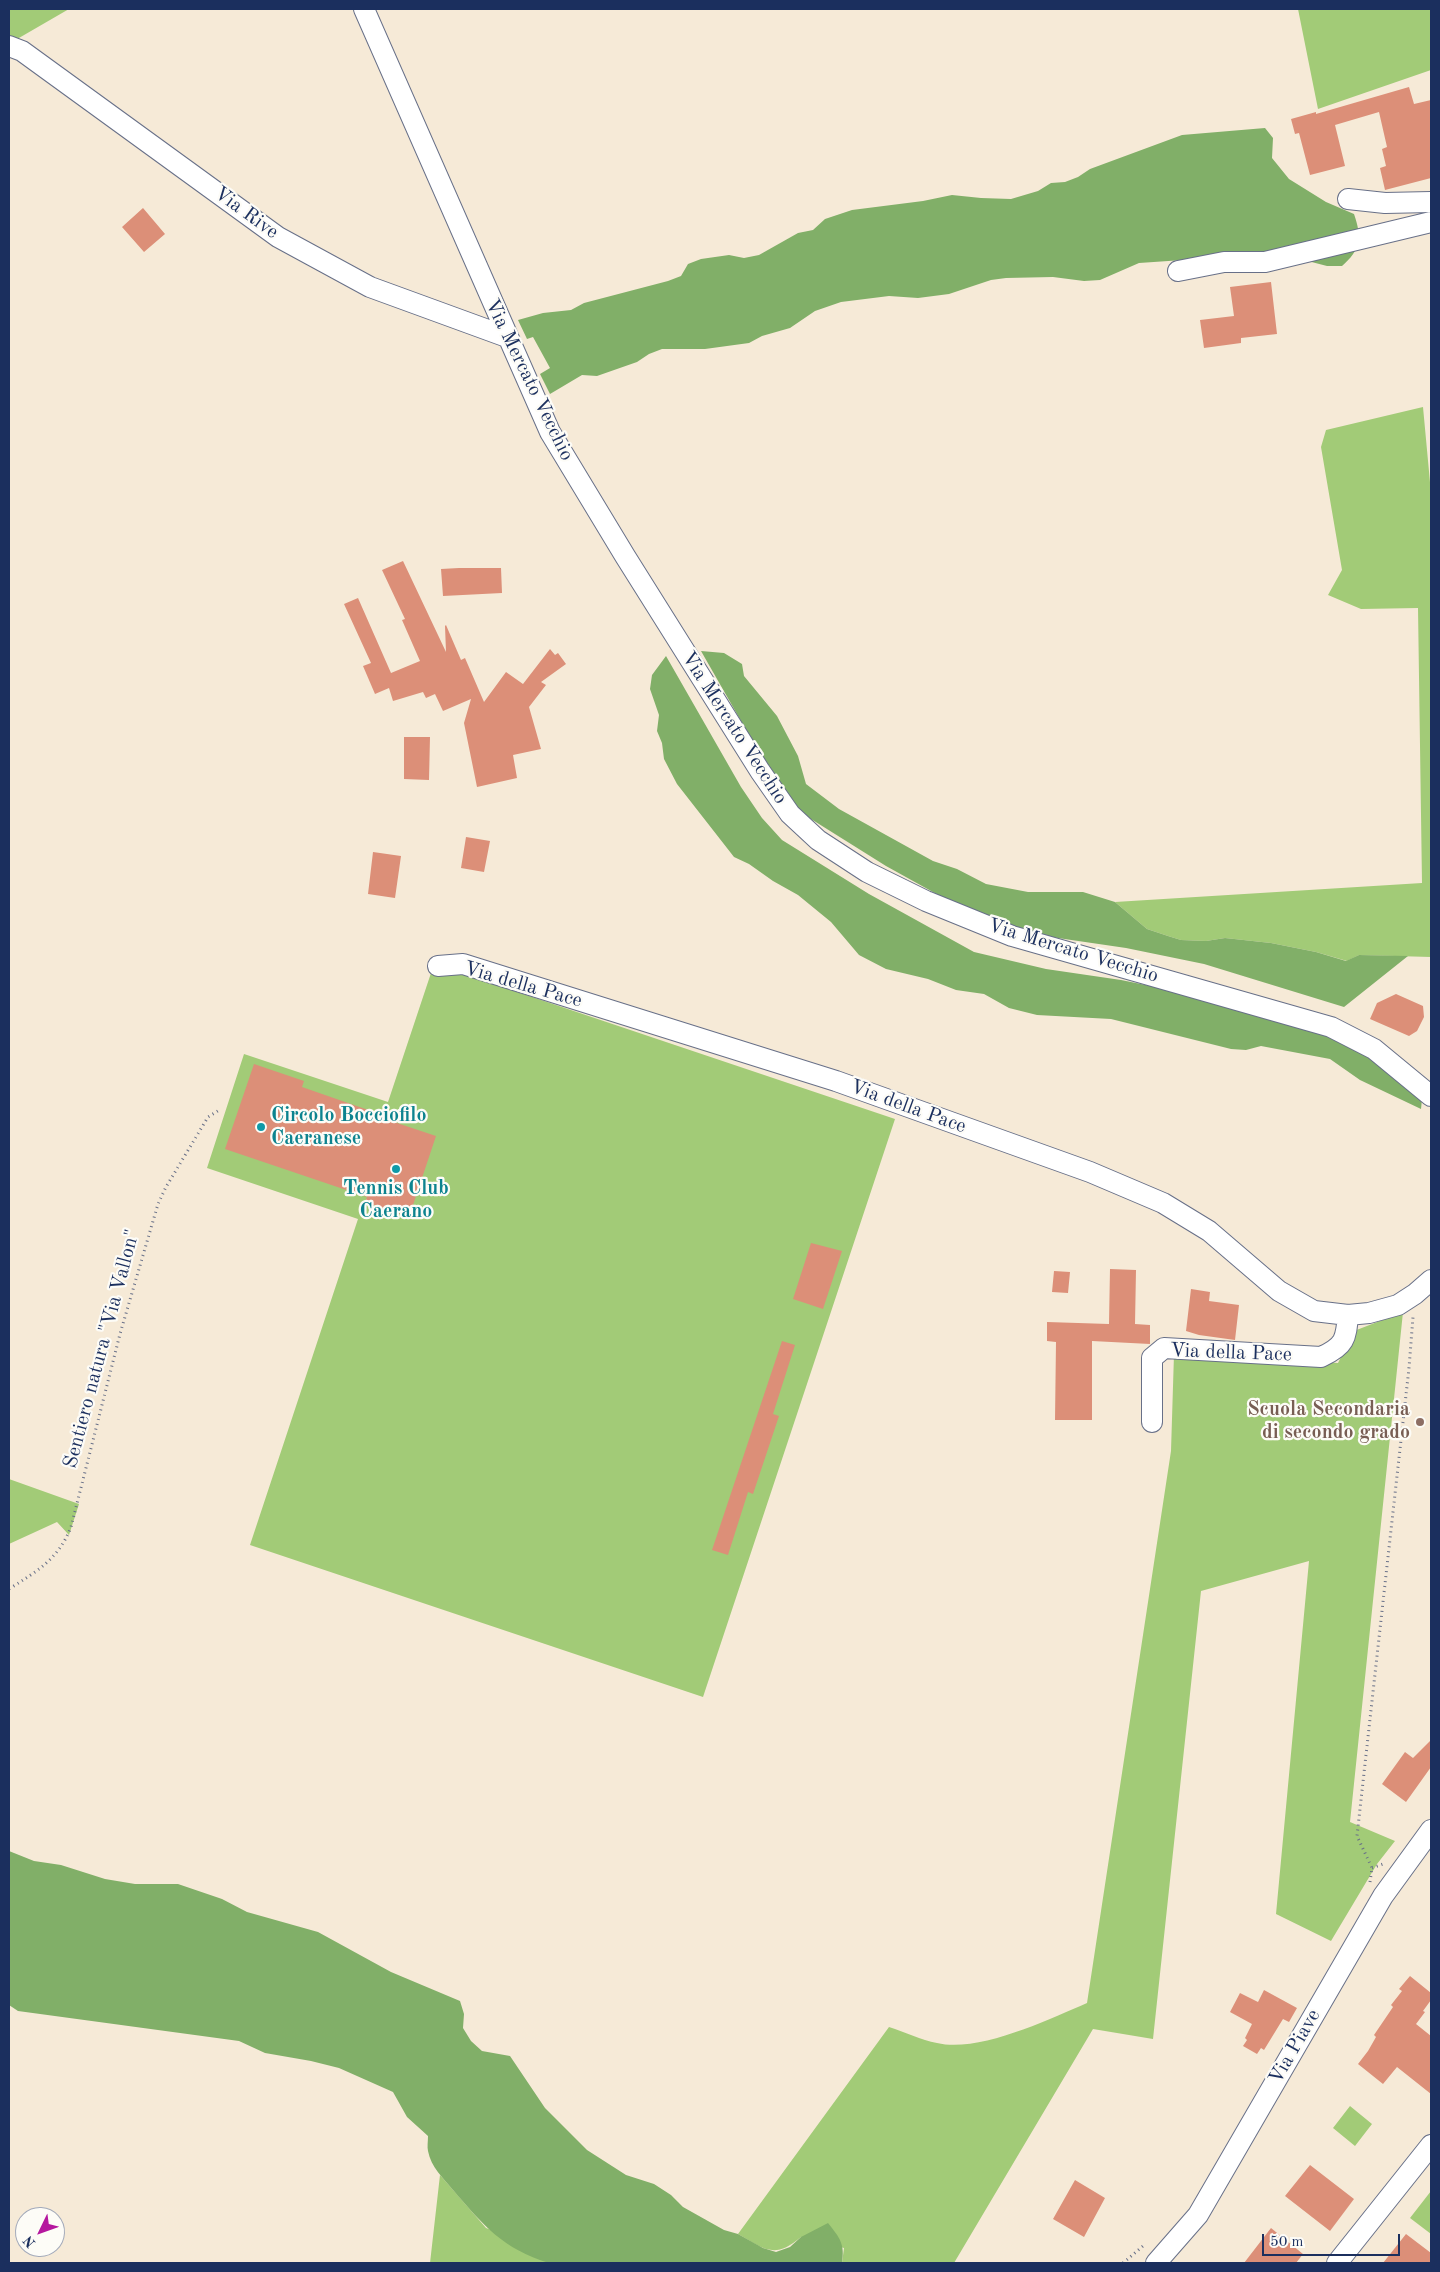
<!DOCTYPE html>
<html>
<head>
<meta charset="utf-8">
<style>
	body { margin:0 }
	#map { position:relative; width:1440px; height:2272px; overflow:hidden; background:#f6ead7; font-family:"Old Standard TT",serif }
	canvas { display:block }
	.frame { position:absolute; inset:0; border:10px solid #1b2f5e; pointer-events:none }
	.north { position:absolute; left:15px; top:2207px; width:50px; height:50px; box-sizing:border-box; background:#fdfcf7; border:1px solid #a3aaba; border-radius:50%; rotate:228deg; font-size:14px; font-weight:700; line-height:20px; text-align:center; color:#1b2f5e }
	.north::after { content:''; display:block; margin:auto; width:18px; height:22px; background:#b5179e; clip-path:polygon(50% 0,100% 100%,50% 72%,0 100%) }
	.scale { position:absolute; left:1262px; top:2234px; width:138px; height:22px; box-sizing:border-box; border:2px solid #1b2f5e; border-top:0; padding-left:6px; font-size:15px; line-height:18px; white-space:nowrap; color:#1b2f5e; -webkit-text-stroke:4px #fdfcf7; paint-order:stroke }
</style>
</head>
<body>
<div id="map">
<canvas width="1440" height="2272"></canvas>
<div class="frame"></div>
<div class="north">N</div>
<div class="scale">50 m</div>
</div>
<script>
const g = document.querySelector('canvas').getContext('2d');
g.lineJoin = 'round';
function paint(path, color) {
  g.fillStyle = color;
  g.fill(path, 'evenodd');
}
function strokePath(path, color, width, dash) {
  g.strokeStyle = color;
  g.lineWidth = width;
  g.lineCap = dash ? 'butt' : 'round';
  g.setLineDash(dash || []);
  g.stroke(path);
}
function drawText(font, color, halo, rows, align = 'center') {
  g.font = font + ' "Old Standard TT",serif';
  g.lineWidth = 4.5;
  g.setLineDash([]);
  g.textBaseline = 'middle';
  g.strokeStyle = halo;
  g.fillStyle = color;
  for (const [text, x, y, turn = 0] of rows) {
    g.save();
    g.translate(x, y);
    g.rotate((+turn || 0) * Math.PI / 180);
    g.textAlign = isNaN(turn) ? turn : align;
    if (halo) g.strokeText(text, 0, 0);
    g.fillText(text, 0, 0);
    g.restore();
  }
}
paint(new Path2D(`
	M9,9h60l-57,33 -3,-1z
	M1298,9h133v61l-113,39z
	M1423,407l8,86v464l-72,-2 -12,6 -31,-9 -45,-9 -46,-5 -19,3 -25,-1 -13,-4 -21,-7 -32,-27 307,-19 -4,-275 -57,1 -33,-14 14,-25 -21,-123 5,-17z
	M434,964l461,155 -192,578 -453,-152 108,-326 -151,-51 37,-114 144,48z
	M1403,1312l-53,510 45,19 -18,23 -46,77 -55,-27 33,-353 -108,30 -48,448 -60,-10 -139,234h-112l2,-15 -43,-11c-27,23 -36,12 -63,-3l151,-207c16,5 32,13 48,16 41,10 111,-23 150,-40l84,-552 3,-97 164,9 16,-32z
	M9,1479l70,25 -10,31 -12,-13 -48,22z
	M1350,2106l22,18 -17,22 -22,-18z
	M440,2175l46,53 98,35h-154z
	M1431,2191v43l-21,-16z`), '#a2cb77');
paint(new Path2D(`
	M1265,128l8,10 -1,20 17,21 37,23 28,12c8,23 7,36 -12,52h-15l-27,-7 -74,-7 -43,8 -44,3 -39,17 -16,1 -31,-4 -47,1 -15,2 -42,14 -31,4 -29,-2 -48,6 -26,9 -25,17 -28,8 -13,7 -44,6h-43l-13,5 -12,8 -40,14 -15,-1 -32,19 -10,-20 10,-6 -17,-31 -6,2 -9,-19 25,-7 28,-3 13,-7 84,-22 13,-5 7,-12 13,-5 28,-4 15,3 15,-3 39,-22 15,-3 12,-11 27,-9 71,-9 29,-6 29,3 30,1 27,-8 13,-8 14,-1 13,-5 12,-8 92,-34z
	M701,651l23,2 18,11 2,12 33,40 21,40 8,28 33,25 94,52 24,8 29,15 42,8h55l32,10 32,27 21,7 13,4 25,1 19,-3 46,5 45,9 30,9 13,-6 49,1 -64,51 -140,-43 -78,-16 -75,-11 -64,-15 -101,-56 -83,-52 -15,-17 -19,-27z
	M666,656l75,131 21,31 20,22 87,54 105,58 72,17 75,11 74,15 106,32 62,22 59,50 -1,10 -61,-29 -30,-21 -69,-13 -15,4 -15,-1 -120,-30 -74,-4 -28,-7 -25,-14 -28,-4 -28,-11 -42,-10 -27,-14 -28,-33 -33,-27 -25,-14 -24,-17 -15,-7 -57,-73 -13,-25 -2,-16 -5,-12 2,-16 -9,-26 2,-14z
	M9,1851l25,10 27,4 44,14 30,5h43l44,15 25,13 71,20 73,40 69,29 4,13 -1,14 8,13 11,10 28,5 35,52 42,42 39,25 28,9 17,11 12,12 41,23 14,4 25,14 13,4 14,-5 11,-10 27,-14c12,15 17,21 14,40h-293c-46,-14 -66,-38 -96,-73 -10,-12 -22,-23 -25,-39 -1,-4 0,-10 0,-15l-21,-19 -14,-25 -54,-24 -28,-7 -46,-8 -26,-12 -221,-30 -9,-6z`), '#81af68');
paint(new Path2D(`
	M1409,87l5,17 17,-4v78l-46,12 -5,-22 6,-2 -4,-17 5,-2 -8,-35 -44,13 10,41 -35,9 -11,-42 -4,1 -4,-15 25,-7v2z
	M143,208l22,26 -21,18 -22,-25z
	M1271,282l6,52 -36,4v5l-37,5 -4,-28 34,-4 -4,-29z
	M403,561l43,91 -1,-26 1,-1 15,35 4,-2 19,44 22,-30 17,12 27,-35 5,6 3,-2 8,11 -25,18 5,3 -17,22 12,42 -28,6 4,23 -40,9 -13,-64 7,-24 -28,12 -8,-17 -9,4 -3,-6 -30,9 -4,-13 -14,6 -12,-28 8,-3 -27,-59 14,-6 33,75 29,-12 -18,-41 3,-1 -23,-49z
	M459,568h42l1,25 -59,3 -2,-27z
	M404,737h26l-1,43 -25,-1z
	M466,837l24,4 -6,31 -23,-4z
	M373,852l28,4 -6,42 -27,-4z
	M1396,994l27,12 1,11 -7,14 -8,5 -39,-17 7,-16z
	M254,1064l50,17 -2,6 69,24 -1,3 66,22 -27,81 -44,-15 2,-5 -142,-48z
	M811,1243l31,8 -19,58 -30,-10z
	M1110,1269l26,1 -1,54 15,1v19l-58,-3v79h-37l1,-78 -9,-1v-19l62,2z
	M1054,1271l16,1 -2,21 -16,-1z
	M1191,1289l19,3 -1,9 30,4 -4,35 -36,-5 -13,-4z
	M782,1341l13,4 -22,69 6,2 -26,78 -5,-2 -20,63 -16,-5z
	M1431,1740v27l-25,35 -24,-18 23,-32 8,6z
	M1410,1976l21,17v7l-8,11 2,1 -9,12 15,12v58l-34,-27 -14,17 -25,-20 10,-13 8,-14 -2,-2 19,-28 -2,-2 11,-14 -3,-2z
	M1264,1990l33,18 -8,14 -6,-3 -19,31 -3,-2 -4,6 -14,-8 4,-6 -2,-2 7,-14 -22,-12 10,-19 18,9z
	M1310,2165l44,34 -24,32 -45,-35z
	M1075,2180l30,18 -21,39 -31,-18z
	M1271,2228l32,26 -7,9h-52z
	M1406,2234l25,19v10h-48z`), '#dc8f78');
const minor = new Path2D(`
	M364,9l186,423 75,124 135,215 30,43 28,26 49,32 59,29 86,35 319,91 43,22 57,47
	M9,46l13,5 256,186 92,50 137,50
	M1348,199l37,4 46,-1
	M1178,271l46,-9h41l166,-40
	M438,966l25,-2 373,117 254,91 73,31 46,28 70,60 35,20 34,4 21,-2 29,-8 17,-11 16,-14
	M1152,1422v-64l12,-10 157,9c24,-11 25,-18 27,-42
	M1156,2263l42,-48 185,-319 48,-66
	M1337,2263l94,-118`);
strokePath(minor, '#687088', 22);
strokePath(new Path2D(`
	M9,1589c28,-18 49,-29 62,-62l49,-193 38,-130 8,-17 42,-70 13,-8
	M1372,1868l11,-4
	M1370,1882l2,-14 -15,-32 52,-468 4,-51
	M1123,2263l20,-17`), '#687088', 3, [1, 4]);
strokePath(minor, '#fff', 20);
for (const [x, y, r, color] of [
	[261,1127,5,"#0f9aa8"],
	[396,1169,5,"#0f9aa8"],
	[1420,1422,5,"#8d6e63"]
]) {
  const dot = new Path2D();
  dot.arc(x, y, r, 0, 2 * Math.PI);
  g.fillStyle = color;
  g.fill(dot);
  strokePath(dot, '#fdfcf7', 2);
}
drawText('20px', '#1b2f5e', '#fdfcf7', [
	["Via Rive",246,213,36],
	["Via Mercato Vecchio",529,380,64],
	["Via Mercato Vecchio",734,728,57],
	["Via Mercato Vecchio",1073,951,17],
	["Via della Pace",523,985,16],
	["Via della Pace",908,1107,20],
	["Sentiero natura \"Via Vallon\"",102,1349,-75],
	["Via della Pace",1231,1353,2],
	["Via Piave",1295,2047,-60]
]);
drawText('bold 20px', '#0d838f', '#fdfcf7', [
	["Circolo Bocciofilo",271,1116],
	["Caeranese",271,1139],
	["Tennis Club",396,1189,"center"],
	["Caerano",396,1212,"center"]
], 'left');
drawText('bold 20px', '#785e54', '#fdfcf7', [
	["Scuola Secondaria",1410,1410],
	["di secondo grado",1410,1433]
], 'right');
</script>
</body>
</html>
